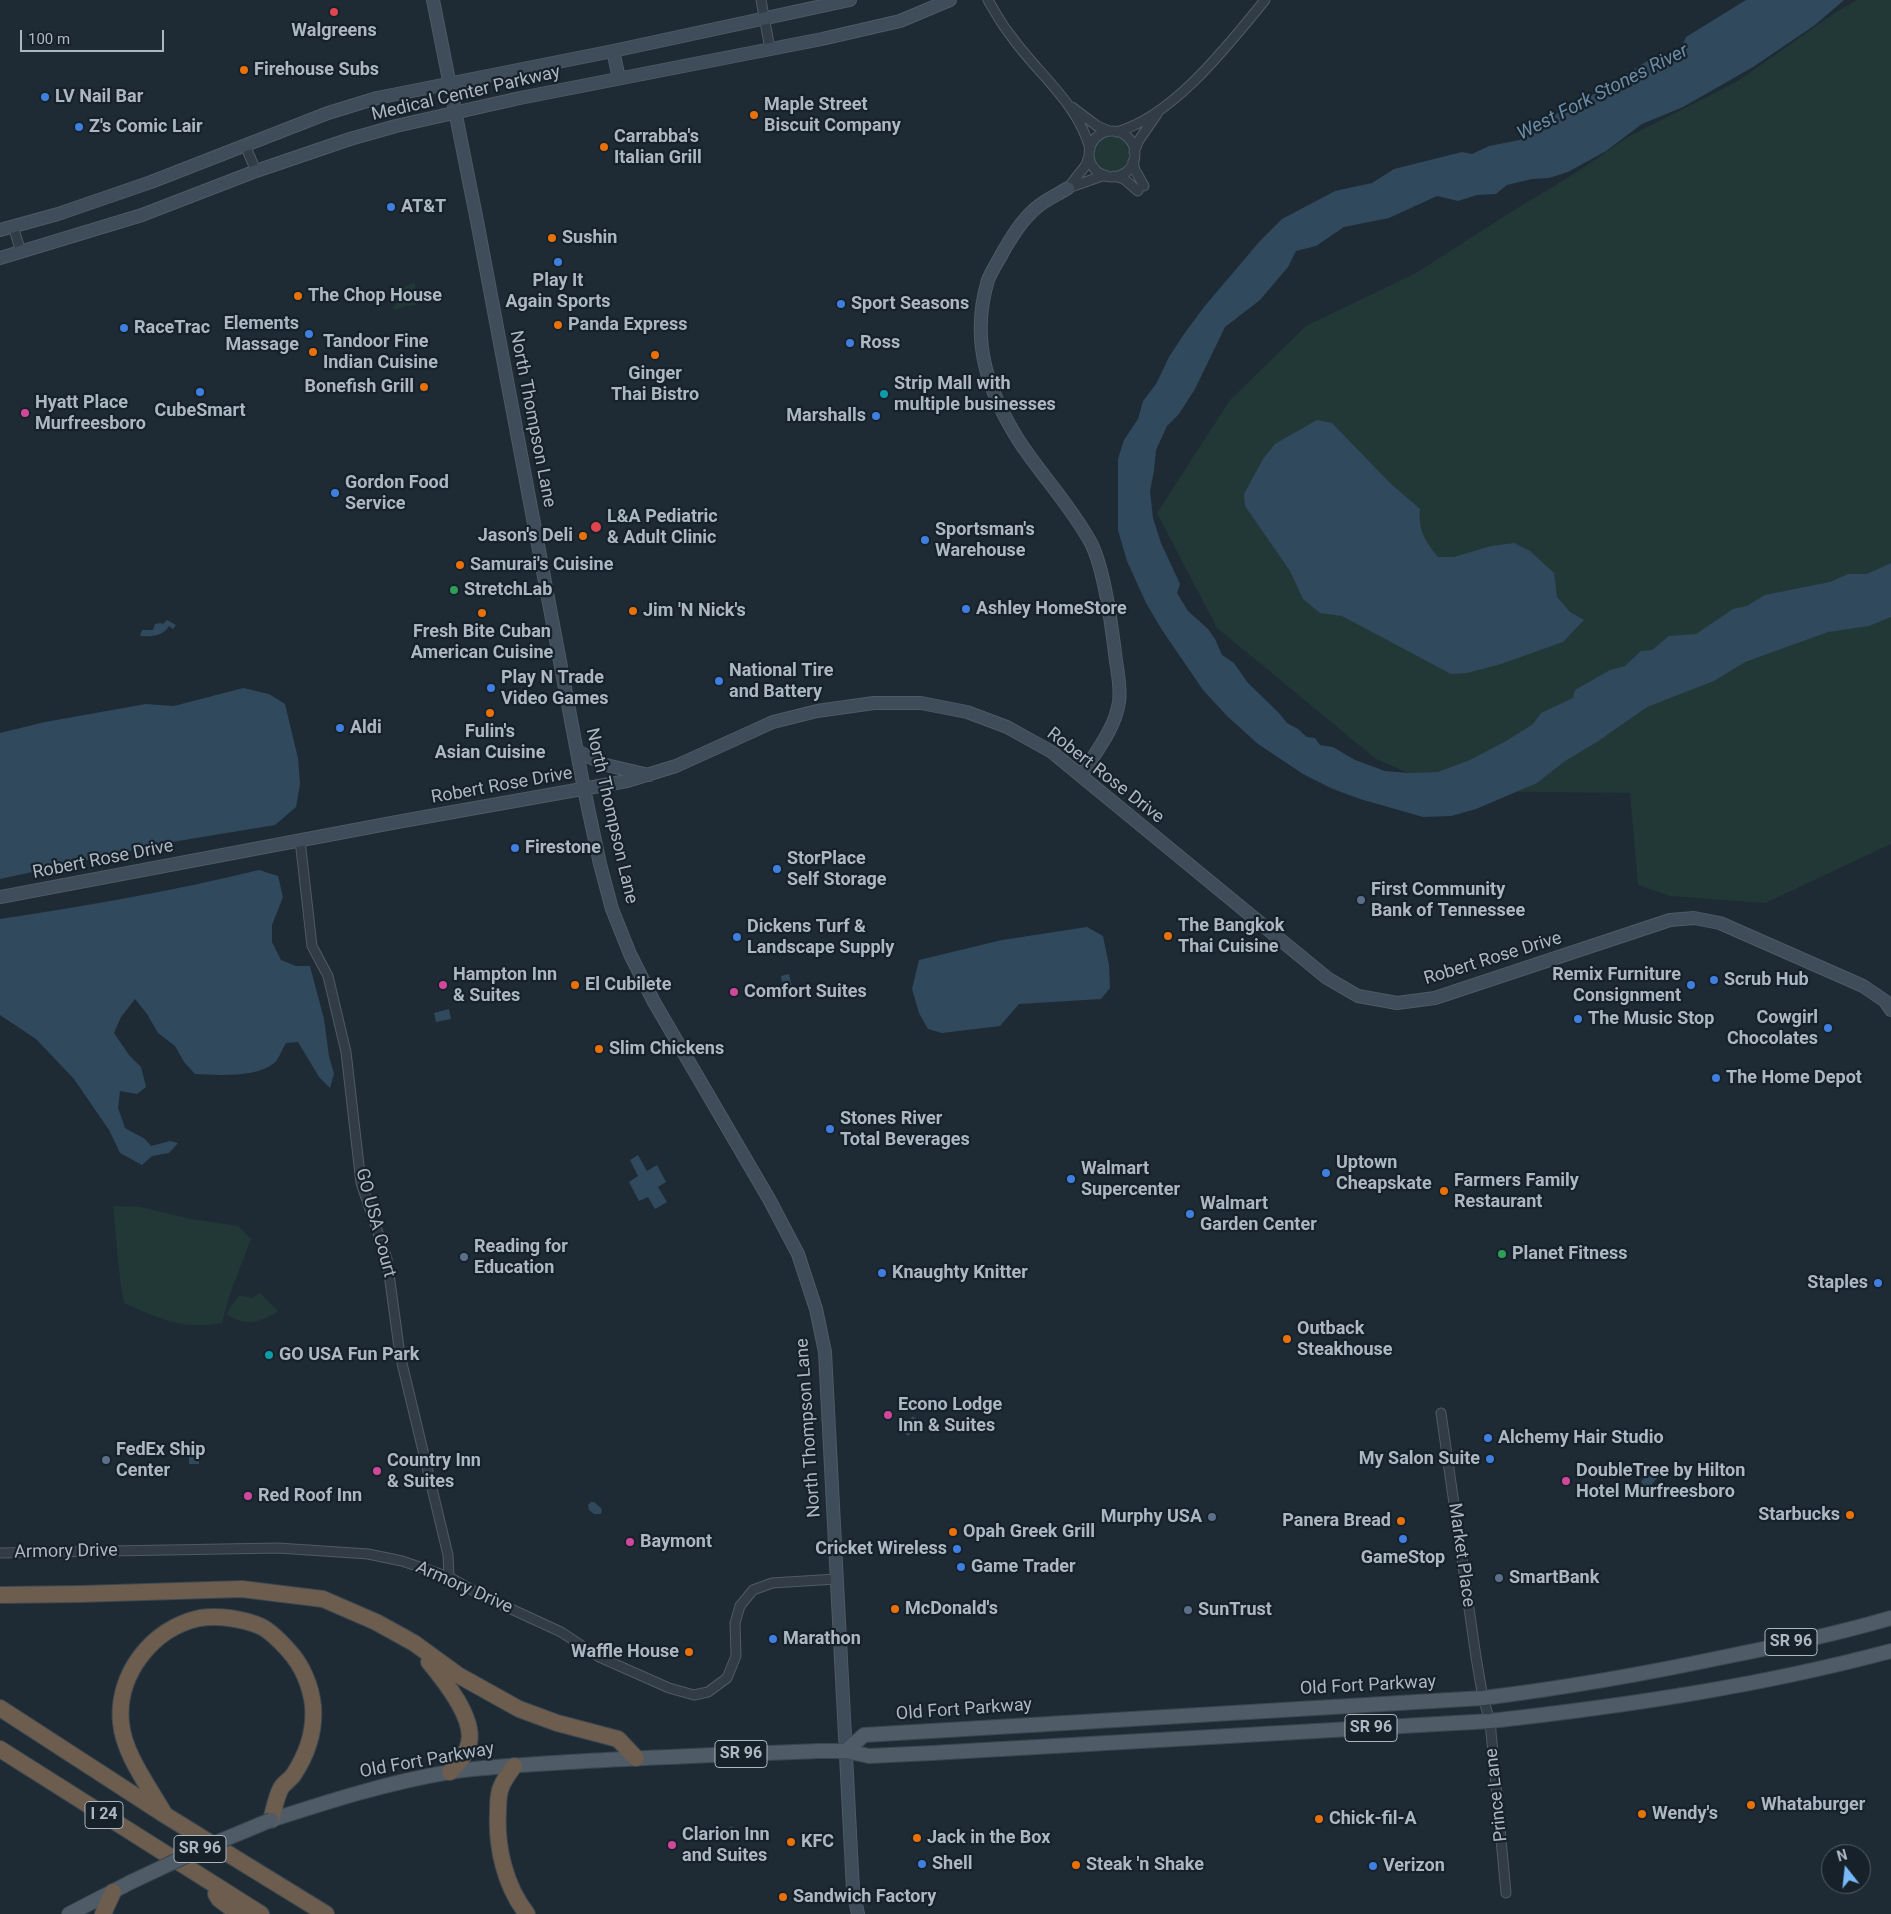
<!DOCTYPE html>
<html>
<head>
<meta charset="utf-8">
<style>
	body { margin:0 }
	#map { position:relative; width:1891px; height:1914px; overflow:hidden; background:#1e2b35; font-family:Roboto,sans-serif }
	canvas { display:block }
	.north { position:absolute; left:1821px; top:1844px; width:50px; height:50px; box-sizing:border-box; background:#17212a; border:1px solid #525d67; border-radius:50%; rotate:344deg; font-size:14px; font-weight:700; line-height:20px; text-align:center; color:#abb7c3 }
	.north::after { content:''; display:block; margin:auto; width:18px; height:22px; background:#79b9fa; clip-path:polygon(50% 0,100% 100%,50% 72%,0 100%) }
	.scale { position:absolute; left:20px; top:30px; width:144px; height:22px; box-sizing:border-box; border:2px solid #abb7c3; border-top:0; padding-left:6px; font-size:15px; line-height:18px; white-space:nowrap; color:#abb7c3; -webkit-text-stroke:4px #17212a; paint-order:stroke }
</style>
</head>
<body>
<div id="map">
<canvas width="1891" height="1914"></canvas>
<div class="north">N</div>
<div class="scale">100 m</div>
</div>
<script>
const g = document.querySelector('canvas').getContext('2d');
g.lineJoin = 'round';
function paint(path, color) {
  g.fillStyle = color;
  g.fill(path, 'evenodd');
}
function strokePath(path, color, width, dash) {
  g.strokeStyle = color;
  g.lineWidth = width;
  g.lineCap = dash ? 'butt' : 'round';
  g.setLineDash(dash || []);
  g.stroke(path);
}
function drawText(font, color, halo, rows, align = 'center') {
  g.font = font + ' Roboto,sans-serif';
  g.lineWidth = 4.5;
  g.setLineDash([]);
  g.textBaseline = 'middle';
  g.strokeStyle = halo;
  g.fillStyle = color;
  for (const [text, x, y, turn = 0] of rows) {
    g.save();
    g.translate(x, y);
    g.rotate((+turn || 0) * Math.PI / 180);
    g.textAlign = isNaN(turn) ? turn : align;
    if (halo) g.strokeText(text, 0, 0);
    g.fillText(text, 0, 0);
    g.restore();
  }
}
paint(new Path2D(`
	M1857,0h34v844l-126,59 -95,-7 -32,-11 -8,-92 -181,-2 -73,-32 -159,-131 -60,-115 73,-113 76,-74 110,-53 95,-61 60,-36 57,-39 110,-56 95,-67z
	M1093 154a18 18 0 1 1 36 0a18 18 0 1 1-36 0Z
	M415,282l1,23 -10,1 -11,4 -3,-2 5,-5 -2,-10 -6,-7 15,1z
	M113,1206l28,1 50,12 47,7 13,13 -20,52 -9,32c-40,7 -62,-4 -98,-20l-4,-23z
	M260,1293l18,18c-18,12 -33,16 -52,3l13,-19 12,3z`), '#213837');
paint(new Path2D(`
	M1746,0h98l-29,25 -62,42 -70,40 -41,17 -36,27 -38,21 -19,6 -17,1 -25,6 -11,9 -19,1 -19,6 -21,-5 -48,22 -45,9 -28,19 -20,5 -8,16 -28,33 -35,27 -30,62 -16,25 -12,12 -11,24 -2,21 -4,20 3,27 8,25 19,41 -3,9 11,18 20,18 7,10 7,16 12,8 14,20 30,29 9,11 11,6 9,8 8,1 5,7 13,2 22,13 30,11 24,2 29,-1 32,-12 36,-19 27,-17 8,-11 32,-15 2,-8 35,-20 15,-4 16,-15 11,-1 17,-14 27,-2 37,-25 14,-3 18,-11 65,-13 18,-8h19l24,-11v54l-22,9 -41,6 -83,30 -31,19 -67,26 -50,35 -32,19 -28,22 -61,26 -25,7 -28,1 -63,-18 -27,-10 -30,-15 -45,-30 -31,-28 -24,-26 -41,-60 -16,-27 -19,-42 -9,-31v-71l6,-19 14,-21 5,-18 13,-17 13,-27 15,-23 20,-27 55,-65 23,-23 53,-28 37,-8 22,-14 68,-17 10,2 17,-8 31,-6 24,-21 34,-15 71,-44 31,-9 6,-14z
	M1317,420l15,3 58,60 30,26c-2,21 5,32 18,48h16l37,-11 23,-3 16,8 24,22 3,24 13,15 14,8 -21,22 -62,22 -34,9 -16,1 -109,-58 -22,-3 -17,-14 -13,-28 -45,-65 -1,-12 19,-35 12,-15z
	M167,620l9,5 -3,4 -4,-3c-6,10 -17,11 -29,10l2,-6h11l2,-6 6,-1 2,1z
	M243,688l26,6 16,10 13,54 2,26 -4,23 -21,18 -109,18 -166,36v-146l45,-11 101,-18 28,2z
	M259,870l19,6 5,21 -11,28v17l9,18 15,6h14l14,53 5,37 5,18 -4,14 -11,-11 -21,-35 -12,1c-4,6 -7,17 -13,21 -19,14 -56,11 -78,10l-11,-12 -9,-16 -17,-13 -11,-19 -12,-15 -14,18 -7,16 15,22 12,12 5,20 -9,7 -17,-3 -2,17 7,20 20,11 6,7 19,-5 8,2 -9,10 -17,3 -10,9 -22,-12 -11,-23 -35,-51 -38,-40 -36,-24v-96c87,-13 173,-28 259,-49z
	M1087,927l16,9 6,29 1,23 -9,11 -82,5 -19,22 -58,7 -14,-4 -9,-16 -7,-24 7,-29 83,-20z
	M789,974l3,13 -9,1 -2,-12z
	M449,1009l2,10 -15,3 -2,-9z
	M638,1155l9,16 10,-6 9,17 -8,5 9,15 -12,7 -7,-12 -9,4 -10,-19 9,-6 -8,-16z
	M913,1416l7,6 -12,14 -7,-7z
	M189,1447h10v17h-10z
	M1648,1472l9,6 -8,10 -2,-2 -1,2 -5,-6z
	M591,1502h3l8,7 -1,5h-7l-5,-4 -1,-5z
	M731,1826l9,6v7h-4l-3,-4 -5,-1 -1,-4z`), '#30495d');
const street = new Path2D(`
	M761,0l9,49
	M988,0c7,12 14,25 23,36 26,37 67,67 79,113
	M1072,107l25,19 12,5
	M1089 154a23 23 0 1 1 46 0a23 23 0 1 1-46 0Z
	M1116,132c57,-15 113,-88 149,-132
	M245,145l11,26
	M1134,152l5,-12 18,-26
	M1133,161l2,9 9,16
	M1114,176l10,3 14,12
	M1068,188l37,-13
	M1068,188l18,-23 3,-9
	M13,226l8,26
	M300,840l12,106 16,30 18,76 15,131 26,76 13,96 48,200 1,22
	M1441,1413l35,244 7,41 7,23 16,172
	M0,1553l278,-5 90,6 34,7 47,16 34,19 78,36 38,25 70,31 25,7 14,-3 19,-14 9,-22 -1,-33 5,-17 13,-16 19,-7 64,-4`);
const secondary = new Path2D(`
	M433,0l44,221 107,568 16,75 12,45 18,45 24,48 115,197 29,55 18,55 9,43 28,538 5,24
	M613,51l6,27
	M1068,188c-11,7 -23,12 -32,20 -14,12 -23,27 -32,42 -5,10 -12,20 -16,30 -18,60 -1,110 31,161 23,35 52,65 72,102 14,28 21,86 25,118 2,13 5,28 3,41 -4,27 -24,51 -38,74
	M0,230l58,-16 93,-32 177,-69 49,-15 236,-47 237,-51
	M0,258l142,-43 114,-44 94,-32 46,-13 124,-28 302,-59 78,-18 50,-21
	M577,751l29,14 43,10
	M0,897l397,-75 230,-41 49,-15 97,-44 44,-11 57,-8h47l46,9 40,15 45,25 275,226 31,18 39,7 38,-5 235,-78 24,-2 26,5 143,63 22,15 6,9`);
const primary = new Path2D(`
	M846,1751l18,-16 619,-37c81,-10 161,-24 241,-41 56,-11 113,-23 167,-39
	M271,1820c59,-19 118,-38 179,-48 39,-6 79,-7 118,-10 83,-5 167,-8 250,-11h28l23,5 63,-3 558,-32c135,-15 270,-35 401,-70
	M69,1914l62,-32`);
const highway = new Path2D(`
	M0,1595l81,-1 161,-5 81,10 53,23 38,21 44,32 61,34 38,14 61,16 18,19
	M429,1662c15,18 46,56 40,81 -2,11 -12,21 -19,29
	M0,1708l165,107 161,99
	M0,1749l261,165
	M514,1766c-4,6 -9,12 -12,19 -4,8 -4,18 -4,27 -2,35 7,74 29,102
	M165,1815c-15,-27 -41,-60 -44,-92 -5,-48 31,-95 79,-105 19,-3 43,1 60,8 11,5 21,16 29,25 13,14 22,35 24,55 2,24 -6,48 -19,68 -3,5 -10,9 -13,14 -5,9 -7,22 -10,32
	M216,1894l3,5 20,15
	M103,1914l10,-22`);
strokePath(street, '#4f5a64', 11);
strokePath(secondary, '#4f5a64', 14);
strokePath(primary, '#3b454f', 16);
strokePath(highway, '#3c4750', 18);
strokePath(street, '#313c46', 9);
strokePath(secondary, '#3f4c59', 12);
strokePath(primary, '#4f5b66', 14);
strokePath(highway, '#6c5d4e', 16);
const primaryBridge = new Path2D(`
	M131,1882l70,-33 70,-29`);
strokePath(primaryBridge, '#3b454f', 16, []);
strokePath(primaryBridge, '#4f5b66', 14);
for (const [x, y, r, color] of [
	[334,12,5,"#e0444e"],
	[244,70,5,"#e8710a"],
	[45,97,5,"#3f7fe0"],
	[754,115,5,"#e8710a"],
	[79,127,5,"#3f7fe0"],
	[604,147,5,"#e8710a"],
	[391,207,5,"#3f7fe0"],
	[552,238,5,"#e8710a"],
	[558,262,5,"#3f7fe0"],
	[298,296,5,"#e8710a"],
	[841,304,5,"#3f7fe0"],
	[558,325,5,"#e8710a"],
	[124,328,5,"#3f7fe0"],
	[309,334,5,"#3f7fe0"],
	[850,343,5,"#3f7fe0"],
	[313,352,5,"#e8710a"],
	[655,355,5,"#e8710a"],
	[424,387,5,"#e8710a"],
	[200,392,5,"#3f7fe0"],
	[884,394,5,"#0f9aa8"],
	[25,413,5,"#d1479c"],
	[876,416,5,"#3f7fe0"],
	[335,493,5,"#3f7fe0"],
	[596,527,6,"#e0444e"],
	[583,536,5,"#e8710a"],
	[925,540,5,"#3f7fe0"],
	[460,565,5,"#e8710a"],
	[454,590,5,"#2e9e5b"],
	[966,609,5,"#3f7fe0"],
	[633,611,5,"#e8710a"],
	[482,613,5,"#e8710a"],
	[719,681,5,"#3f7fe0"],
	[491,688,5,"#3f7fe0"],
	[490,713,5,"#e8710a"],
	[340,728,5,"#3f7fe0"],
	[515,848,5,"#3f7fe0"],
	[777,869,5,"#3f7fe0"],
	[1361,900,5,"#5c6f8a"],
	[1168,936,5,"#e8710a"],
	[737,937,5,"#3f7fe0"],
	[1714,980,5,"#3f7fe0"],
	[443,985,5,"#d1479c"],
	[575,985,5,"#e8710a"],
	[1691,985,5,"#3f7fe0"],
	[734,992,5,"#d1479c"],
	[1578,1019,5,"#3f7fe0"],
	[1828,1028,5,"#3f7fe0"],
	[599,1049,5,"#e8710a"],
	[1716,1078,5,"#3f7fe0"],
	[830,1129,5,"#3f7fe0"],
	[1326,1173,5,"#3f7fe0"],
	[1071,1179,5,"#3f7fe0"],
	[1444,1191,5,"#e8710a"],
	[1190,1214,5,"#3f7fe0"],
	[1502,1254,5,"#2e9e5b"],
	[464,1257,5,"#5c6f8a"],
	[882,1273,5,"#3f7fe0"],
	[1878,1283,5,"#3f7fe0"],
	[1287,1339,5,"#e8710a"],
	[269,1355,5,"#0f9aa8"],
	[888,1415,5,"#d1479c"],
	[1488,1438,5,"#3f7fe0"],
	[1490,1459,5,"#3f7fe0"],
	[106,1460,5,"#5c6f8a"],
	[377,1471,5,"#d1479c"],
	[1566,1481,5,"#d1479c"],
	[248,1496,5,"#d1479c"],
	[1850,1515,5,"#e8710a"],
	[1212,1517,5,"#5c6f8a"],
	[1401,1521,5,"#e8710a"],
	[953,1532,5,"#e8710a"],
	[1403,1539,5,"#3f7fe0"],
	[630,1542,5,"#d1479c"],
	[957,1549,5,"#3f7fe0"],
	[961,1567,5,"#3f7fe0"],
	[1499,1578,5,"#5c6f8a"],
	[895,1609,5,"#e8710a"],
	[1188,1610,5,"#5c6f8a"],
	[773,1639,5,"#3f7fe0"],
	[689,1652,5,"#e8710a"],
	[1751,1805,5,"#e8710a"],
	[1642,1814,5,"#e8710a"],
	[1319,1819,5,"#e8710a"],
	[917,1838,5,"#e8710a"],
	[791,1842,5,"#e8710a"],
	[672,1845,5,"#d1479c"],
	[922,1864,5,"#3f7fe0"],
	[1076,1865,5,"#e8710a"],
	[1373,1866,5,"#3f7fe0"],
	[783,1897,5,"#e8710a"]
]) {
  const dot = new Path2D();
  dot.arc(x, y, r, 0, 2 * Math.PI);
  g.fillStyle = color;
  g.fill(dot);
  strokePath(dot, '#17212a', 2);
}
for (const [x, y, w] of [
	[1791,1642,52],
	[1371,1728,52],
	[741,1754,52],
	[104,1815,38],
	[200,1849,52]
]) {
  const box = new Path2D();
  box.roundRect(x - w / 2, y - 13.5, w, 27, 4);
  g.fillStyle = '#17212a';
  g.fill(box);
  strokePath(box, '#abb7c3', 1);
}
drawText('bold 16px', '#abb7c3', null, [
	["SR 96",1791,1642],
	["SR 96",1371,1728],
	["SR 96",741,1754],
	["I 24",104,1815],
	["SR 96",200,1849]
]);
drawText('bold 18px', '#abb7c3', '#17212a', [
	["Walgreens",334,31,"center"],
	["Firehouse Subs",254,70],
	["LV Nail Bar",55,97],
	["Maple Street",764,105],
	["Biscuit Company",764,126],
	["Z's Comic Lair",89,127],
	["Carrabba's",614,137],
	["Italian Grill",614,158],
	["AT&T",401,207],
	["Sushin",562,238],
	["Play It",558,281,"center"],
	["Again Sports",558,302,"center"],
	["The Chop House",308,296],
	["Sport Seasons",851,304],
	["Elements",299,324,"right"],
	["Massage",299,345,"right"],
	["Panda Express",568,325],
	["RaceTrac",134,328],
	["Tandoor Fine",323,342],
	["Indian Cuisine",323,363],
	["Ross",860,343],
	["Ginger",655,374,"center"],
	["Thai Bistro",655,395,"center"],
	["Strip Mall with",894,384],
	["multiple businesses",894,405],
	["Bonefish Grill",414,387,"right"],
	["Hyatt Place",35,403],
	["Murfreesboro",35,424],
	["CubeSmart",200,411,"center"],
	["Marshalls",866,416,"right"],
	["Gordon Food",345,483],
	["Service",345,504],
	["L&A Pediatric",607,517],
	["& Adult Clinic",607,538],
	["Sportsman's",935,530],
	["Warehouse",935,551],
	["Jason's Deli",573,536,"right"],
	["Samurai's Cuisine",470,565],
	["StretchLab",464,590],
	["Ashley HomeStore",976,609],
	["Jim 'N Nick's",643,611],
	["Fresh Bite Cuban",482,632,"center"],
	["American Cuisine",482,653,"center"],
	["National Tire",729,671],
	["and Battery",729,692],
	["Play N Trade",501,678],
	["Video Games",501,699],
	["Aldi",350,728],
	["Fulin's",490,732,"center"],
	["Asian Cuisine",490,753,"center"],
	["Firestone",525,848],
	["StorPlace",787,859],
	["Self Storage",787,880],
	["First Community",1371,890],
	["Bank of Tennessee",1371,911],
	["The Bangkok",1178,926],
	["Thai Cuisine",1178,947],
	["Dickens Turf &",747,927],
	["Landscape Supply",747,948],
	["Hampton Inn",453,975],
	["& Suites",453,996],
	["Remix Furniture",1681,975,"right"],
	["Consignment",1681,996,"right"],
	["Scrub Hub",1724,980],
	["El Cubilete",585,985],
	["Comfort Suites",744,992],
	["Cowgirl",1818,1018,"right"],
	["Chocolates",1818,1039,"right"],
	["The Music Stop",1588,1019],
	["Slim Chickens",609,1049],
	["The Home Depot",1726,1078],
	["Stones River",840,1119],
	["Total Beverages",840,1140],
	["Uptown",1336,1163],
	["Cheapskate",1336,1184],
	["Walmart",1081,1169],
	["Supercenter",1081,1190],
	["Farmers Family",1454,1181],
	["Restaurant",1454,1202],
	["Walmart",1200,1204],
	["Garden Center",1200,1225],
	["Reading for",474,1247],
	["Education",474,1268],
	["Planet Fitness",1512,1254],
	["Knaughty Knitter",892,1273],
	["Staples",1868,1283,"right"],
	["Outback",1297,1329],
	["Steakhouse",1297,1350],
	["GO USA Fun Park",279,1355],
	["Econo Lodge",898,1405],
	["Inn & Suites",898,1426],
	["Alchemy Hair Studio",1498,1438],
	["FedEx Ship",116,1450],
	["Center",116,1471],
	["My Salon Suite",1480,1459,"right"],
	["Country Inn",387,1461],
	["& Suites",387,1482],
	["DoubleTree by Hilton",1576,1471],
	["Hotel Murfreesboro",1576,1492],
	["Red Roof Inn",258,1496],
	["Starbucks",1840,1515,"right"],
	["Murphy USA",1202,1517,"right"],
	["Panera Bread",1391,1521,"right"],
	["Opah Greek Grill",963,1532],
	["Baymont",640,1542],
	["Cricket Wireless",947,1549,"right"],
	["GameStop",1403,1558,"center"],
	["Game Trader",971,1567],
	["SmartBank",1509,1578],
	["McDonald's",905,1609],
	["SunTrust",1198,1610],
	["Marathon",783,1639],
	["Waffle House",679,1652,"right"],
	["Whataburger",1761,1805],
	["Wendy's",1652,1814],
	["Chick-fil-A",1329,1819],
	["Clarion Inn",682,1835],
	["and Suites",682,1856],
	["Jack in the Box",927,1838],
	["KFC",801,1842],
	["Shell",932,1864],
	["Steak 'n Shake",1086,1865],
	["Verizon",1383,1866],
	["Sandwich Factory",793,1897]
], 'left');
drawText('18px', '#abb7c3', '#17212a', [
	["Medical Center Parkway",466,94,-13],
	["North Thompson Lane",532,419,79],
	["Robert Rose Drive",1105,776,38],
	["Robert Rose Drive",502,786,-10],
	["North Thompson Lane",611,816,77],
	["Robert Rose Drive",103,860,-11],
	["Robert Rose Drive",1493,959,-17],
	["GO USA Court",375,1223,75],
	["North Thompson Lane",809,1428,-94],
	["Armory Drive",66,1552,-1],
	["Market Place",1461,1555,82],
	["Armory Drive",464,1588,24],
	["Old Fort Parkway",1368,1686,-3],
	["Old Fort Parkway",964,1710,-4],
	["Old Fort Parkway",427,1761,-10],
	["Prince Lane",1497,1795,-96]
]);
drawText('italic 19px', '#6a8ca9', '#17212a', [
	["West Fork Stones River",1603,93,-27]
]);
</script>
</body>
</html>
